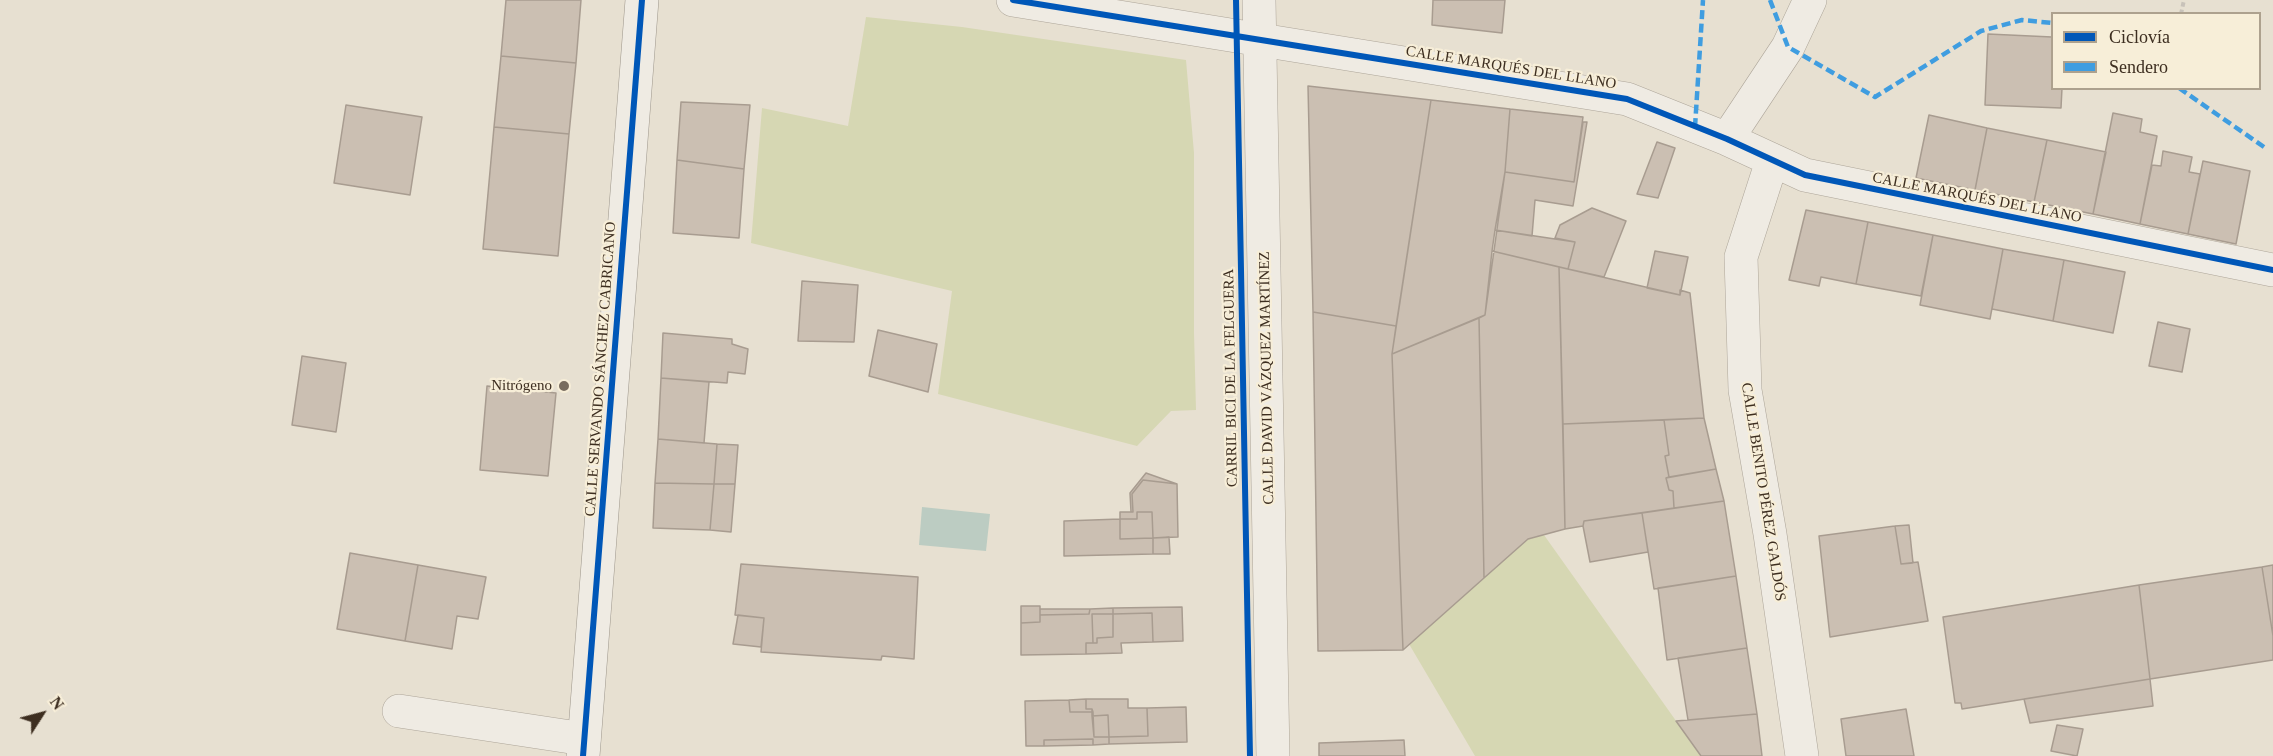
<!DOCTYPE html>
<html>
<head>
<meta charset="utf-8">
<style>
	body { margin:0 }
	#map { position:relative; width:2273px; height:756px; overflow:hidden; background:#e7e0d1; font-family:Georgia,serif }
	canvas { display:block }
	.legend { position:absolute; left:2051px; top:12px; width:210px; height:78px; box-sizing:border-box; background:#f7eed8; border:2px solid #ada18e; margin:0; padding:8px 10px; list-style:none; font-size:18px; color:#3d2e20 }
	.legend li { display:flex; align-items:center; gap:12px; height:30px }
	.legend b { width:30px; border:2px solid #ada18e }
	.north { position:absolute; left:12px; top:684px; width:60px; height:60px; -webkit-text-stroke:4px #f7eed8; paint-order:stroke; rotate:54deg; font-size:16px; font-weight:700; line-height:24px; text-align:center; color:#3d2e20 }
	.north::after { content:''; display:block; margin:auto; width:21px; height:27px; background:#3d2e20; clip-path:polygon(50% 0,100% 100%,50% 72%,0 100%) }
</style>
</head>
<body>
<div id="map">
<canvas width="2273" height="756"></canvas>
<ul class="legend">
<li><b style="height:8px;background:#0057b8"></b>Ciclovía</li>
<li><b style="height:8px;background:#3f9de0"></b>Sendero</li>
</ul>
<div class="north">N</div>
</div>
<script>
const g = document.querySelector('canvas').getContext('2d');
g.lineJoin = 'round';
function paint(path, color) {
  g.fillStyle = color;
  g.fill(path, 'evenodd');
}
function strokePath(path, color, width, dash) {
  g.strokeStyle = color;
  g.lineWidth = width;
  g.lineCap = dash ? 'butt' : 'round';
  g.setLineDash(dash || []);
  g.stroke(path);
}
function drawText(font, color, halo, rows, align = 'center') {
  g.font = font + ' Georgia,serif';
  g.lineWidth = 4.5;
  g.setLineDash([]);
  g.textBaseline = 'middle';
  g.strokeStyle = halo;
  g.fillStyle = color;
  for (const [text, x, y, turn = 0] of rows) {
    g.save();
    g.translate(x, y);
    g.rotate((+turn || 0) * Math.PI / 180);
    g.textAlign = isNaN(turn) ? turn : align;
    if (halo) g.strokeText(text, 0, 0);
    g.fillText(text, 0, 0);
    g.restore();
  }
}
paint(new Path2D(`
	M866,17l96,10 224,33 8,93v180l2,77 -25,1 -34,35 -199,-52 14,-103 -201,-48 11,-135 86,18z
	M1544,535l157,221h-226l-66,-112 119,-105z`), '#d6d7b3');
paint(new Path2D(`
	M922,507l68,7 -4,37 -67,-6z`), '#bcccc2');
const building = new Path2D(`
	M506,0h75l-5,63 -75,-7z
	M1433,0h72l-3,33 -70,-8z
	M1988,34l64,3v51h10l-1,20 -76,-3z
	M501,56l75,7 -7,71 -75,-7z
	M1308,86l123,14 -35,226 -83,-14z
	M1431,100l79,9 -5,63 -20,143 -93,39z
	M681,102l69,3 -6,64 -67,-9z
	M346,105l76,12 -12,78 -76,-12z
	M1510,109l73,8 -9,65 -69,-10z
	M2113,113l29,6 -2,13 17,4 -17,88 -47,-10z
	M1929,115l58,13 -12,62 -59,-12z
	M1583,122h4l-14,84 -38,-6 -3,36 -37,-6 10,-58 69,10z
	M494,127l75,7 -11,122 -75,-7z
	M1987,128l60,12 -13,62 -59,-12z
	M2047,140l59,12 -13,62 -59,-12z
	M1657,142l18,6 -17,50 -21,-4z
	M2163,151l29,6 -3,15 11,2 -12,60 -48,-10 12,-59 9,1z
	M677,160l67,9 -5,69 -66,-5z
	M2203,161l47,10 -14,73 -48,-10z
	M1592,208l34,13 -22,56 -36,-8 7,-27 -20,-4 5,-13z
	M1806,210l62,12 -12,62 -35,-7 -2,9 -30,-6z
	M1868,222l65,13 -12,61 -65,-12z
	M1495,230l80,12 -7,27 -76,-18z
	M1933,235l70,14 -13,70 -70,-14z
	M2003,249l61,11 -11,61 -61,-12z
	M1492,251l67,16 6,262 -37,10 -44,39 -5,-260 6,-3z
	M1655,251l33,6 -8,38 -33,-7z
	M2064,260l61,12 -12,61 -60,-12z
	M1559,267l121,28v-5l10,3 14,125 -141,6z
	M802,281l56,4 -4,57 -56,-1z
	M1313,312l83,14 -4,28 11,296 -85,1z
	M1479,318l5,260 -81,72 -11,-296z
	M2158,322l32,7 -8,43 -33,-6z
	M878,330l59,14 -9,48 -59,-16z
	M663,333l69,6v5l16,5 -3,25 -17,-2 -1,11 -66,-5z
	M302,356l44,7 -10,69 -44,-7z
	M661,378l48,4 -5,61 -46,-4z
	M487,386l69,7 -8,83 -68,-6z
	M1704,418l12,51 -47,8 -4,-21 4,-1 -5,-35z
	M1664,420l5,35 -4,1 4,21 -3,1 3,12 4,1 1,17 -90,13 -1,5 -18,3 -2,-105z
	M658,439l59,5 -3,40 -59,-1z
	M717,444l21,1 -3,39h-21z
	M1716,469l8,32 -50,7 -1,-17 -4,-1 -3,-12z
	M1146,473l31,11 -34,-4 -11,14 1,18h-2l-1,-19z
	M1143,480l34,4 1,53 -25,1 -1,-26h-15v7h-17v-7h13l-1,-18z
	M655,483l59,1 -4,46 -57,-2z
	M714,484h21l-4,48 -21,-2z
	M1724,501l12,75 -82,13 -12,-76z
	M1137,512h15l1,26 -33,1v-20h17z
	M1642,513l6,39 -58,10 -7,-36 1,-5z
	M1120,519v20l33,-1v16l-89,2v-35z
	M1909,525l4,38 -12,1 -6,-38z
	M1895,526l6,38 17,-2 10,59 -98,16 -11,-101z
	M1169,537l1,17h-17v-16z
	M350,553l68,12 -13,76 -68,-12z
	M741,564l177,13 -4,82 -32,-3 -1,4 -120,-8 3,-34 -29,-3z
	M418,565l68,12 -8,42 -21,-3 -5,33 -47,-8z
	M2273,565v71l-11,-69z
	M2262,567l11,69v24l-123,19 -11,-94z
	M1736,576l11,72 -80,12 -9,-72z
	M2139,585l11,94 -188,30 -1,-6h-6l-12,-86z
	M1021,606h19v16l-19,1z
	M1182,607l1,34 -30,1 -1,-29 -39,1v-6z
	M1113,608v6h-21l1,29h-7v11l-65,1v-32l19,-1v-7l49,-1 1,-5z
	M1040,609h50l-1,5 -49,1z
	M1152,613l1,29 -32,1 1,10 -36,1v-11h11v-5l16,-1v-23z
	M1092,614h21v23l-16,1v5h-4z
	M738,615l26,3 -3,29 -28,-3z
	M1747,648l10,66 -69,6 -10,-62z
	M2150,679l3,27 -123,17 -6,-24z
	M1086,699h42v9h19l1,28 -39,1 -1,-22 -16,1v-7h-6z
	M1086,699v10h6l1,3h-23l-1,-12z
	M1069,700l1,12h23l1,25h15v7l-16,1v-6l-49,1v6h-18l-1,-45z
	M1186,707l1,35 -78,2v-7l39,-1 -1,-28z
	M1906,709l8,47h-68l-5,-37z
	M1757,714l5,42h-61l-25,-35z
	M1108,715l1,22h-15l-2,-21z
	M2057,725l26,4 -6,27 -26,-5z
	M1093,739v6l-49,1v-6z
	M1404,740l1,16h-86v-13z`);
paint(building, '#cbbfb2');
strokePath(building, '#a89c90', 1.5);
const street = new Path2D(`
	M1013,0l614,99 100,40 78,36 468,95
	M1259,0l14,756
	M1727,139l61,-92 22,-47
	M1772,161l-31,96 4,133 25,144 32,222
	M399,711l185,28`);
const secondary = new Path2D(`
	M583,756l59,-756`);
strokePath(street, '#ada599', 34);
strokePath(secondary, '#9c958a', 34);
strokePath(new Path2D(`
	M2181,14l3,-14`), '#c8c2b9', 4, [4.5, 3]);
strokePath(street, '#efebe3', 33);
strokePath(secondary, '#efebe3', 33);
strokePath(new Path2D(`
	M1770,0l18,47 87,50 106,-66 41,-11 30,3
	M2179,88l85,59
	M1695,127l8,-127`), '#3f9de0', 4.5, [9, 4.5]);
strokePath(new Path2D(`
	M1013,0l614,99 100,40 78,36 468,95
	M1236,0l14,756
	M583,756l59,-756`), '#0057b8', 6);
for (const [x, y, r, color] of [
	[564,386,6,"#786c5e"]
]) {
  const dot = new Path2D();
  dot.arc(x, y, r, 0, 2 * Math.PI);
  g.fillStyle = color;
  g.fill(dot);
  strokePath(dot, '#f7eed8', 2);
}
drawText('15px', '#3d2e20', '#f7eed8', [
	["CALLE MARQUÉS DEL LLANO",1511,68,9],
	["CALLE MARQUÉS DEL LLANO",1977,198,11],
	["CALLE SERVANDO SÁNCHEZ CABRICANO",601,369,-86],
	["CARRIL BICI DE LA FELGUERA",1231,378,-91],
	["CALLE DAVID VÁZQUEZ MARTÍNEZ",1267,378,-91],
	["CALLE BENITO PÉREZ GALDÓS",1763,492,81]
]);
drawText('15px', '#3d2e20', '#f7eed8', [
	["Nitrógeno",552,386]
], 'right');
</script>
</body>
</html>
